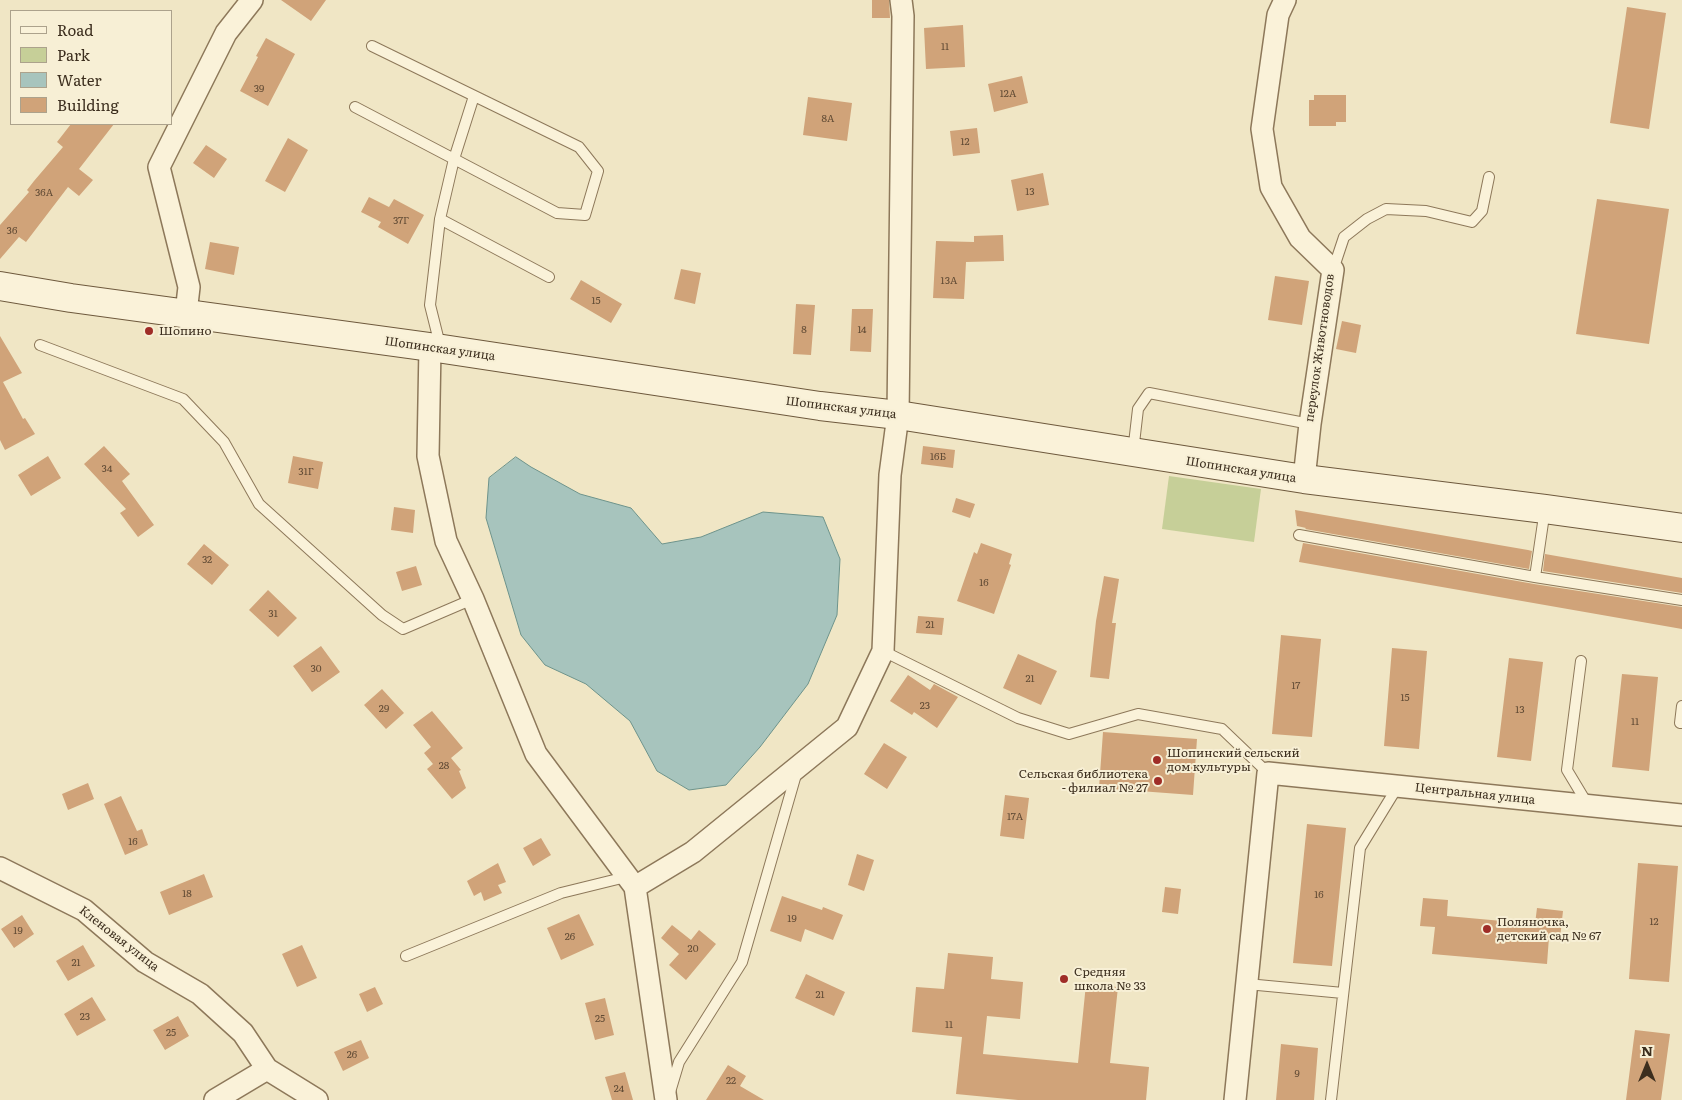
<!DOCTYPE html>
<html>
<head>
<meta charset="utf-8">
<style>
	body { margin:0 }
	#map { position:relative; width:1682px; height:1100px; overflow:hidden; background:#f0e6c5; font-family:Literata,serif }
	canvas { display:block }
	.legend { position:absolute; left:10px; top:10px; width:162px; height:115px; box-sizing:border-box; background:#f7efd5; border:1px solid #aca28c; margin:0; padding:6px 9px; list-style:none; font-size:15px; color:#3c2e1e }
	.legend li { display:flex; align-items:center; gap:10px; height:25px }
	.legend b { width:25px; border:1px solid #aca28c }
	.north { position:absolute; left:1622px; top:1040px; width:50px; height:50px; -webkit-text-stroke:4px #f7efd5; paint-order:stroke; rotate:0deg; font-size:14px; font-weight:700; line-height:20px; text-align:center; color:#3c2e1e }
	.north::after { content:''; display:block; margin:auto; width:18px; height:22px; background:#3c2e1e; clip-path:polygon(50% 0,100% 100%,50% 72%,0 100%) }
</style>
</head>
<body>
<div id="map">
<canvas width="1682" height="1100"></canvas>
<ul class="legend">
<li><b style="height:6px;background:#faf2d9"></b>Road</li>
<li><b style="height:14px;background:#c6cf98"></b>Park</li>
<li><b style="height:14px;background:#a7c4bd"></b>Water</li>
<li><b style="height:14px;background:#d0a379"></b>Building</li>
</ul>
<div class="north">N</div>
</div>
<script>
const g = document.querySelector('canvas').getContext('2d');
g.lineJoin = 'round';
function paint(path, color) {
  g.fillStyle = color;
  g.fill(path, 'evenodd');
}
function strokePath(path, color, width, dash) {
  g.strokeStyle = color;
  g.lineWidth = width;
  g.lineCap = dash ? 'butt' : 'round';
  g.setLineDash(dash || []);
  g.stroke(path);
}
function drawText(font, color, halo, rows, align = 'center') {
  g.font = font + ' Literata,serif';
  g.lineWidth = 4;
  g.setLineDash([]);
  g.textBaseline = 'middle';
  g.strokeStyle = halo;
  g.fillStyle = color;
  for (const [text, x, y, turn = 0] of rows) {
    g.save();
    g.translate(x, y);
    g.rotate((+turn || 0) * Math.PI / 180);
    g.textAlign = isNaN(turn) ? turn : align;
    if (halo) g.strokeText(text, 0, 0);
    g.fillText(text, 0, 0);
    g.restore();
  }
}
paint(new Path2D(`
	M1169,476l92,13 -7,53 -92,-13z`), '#c6cf98');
const water = new Path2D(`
	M516,457l15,10 49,27 51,14 31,36 39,-7 62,-25 60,5 17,42 -3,56 -29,69 -48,63 -34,38 -37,5 -32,-19 -27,-50 -44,-37 -41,-19 -24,-30 -35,-117 3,-40z`);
paint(water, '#a7c4bd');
strokePath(water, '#6d938b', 1);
paint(new Path2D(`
	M281,0h45l-15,21z
	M872,0h17l1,18h-18z
	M1627,7l39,6 -17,116 -39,-6z
	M963,25l2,42 -39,2 -2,-41z
	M266,38l29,16 -27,52 -28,-15 18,-34 -2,-1z
	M1022,76l6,27 -34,9 -6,-28z
	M1314,95h32v27h-10v4h-27v-26h5z
	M808,97l44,6 -5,38 -44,-6z
	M71,124h43l-35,45 14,11 -14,16 -11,-9 -42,55 -7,-5 -19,22v-34l29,-33 -2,-2 7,-9 29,-34 -6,-5z
	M977,128l3,25 -27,3 -3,-25z
	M288,138l20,12 -23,42 -20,-11z
	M206,145l21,14 -13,19 -21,-15z
	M1043,173l6,32 -32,6 -6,-31z
	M369,197l20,10 5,-8 30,16 -16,29 -30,-17 3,-5 -20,-10z
	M1597,199l72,10 -20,135 -73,-10z
	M1003,235l1,26 -38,1 -2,37 -31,-1 3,-57 38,1v-6z
	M210,242l29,5 -5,28 -29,-6z
	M681,269l20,4 -6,31 -21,-5z
	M1275,276l34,5 -7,44 -34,-5z
	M581,280l41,24 -11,19 -41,-24z
	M796,304l19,1 -4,50 -18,-1z
	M852,309h21l-2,43 -21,-1z
	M1342,321l19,4 -5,28 -20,-4z
	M0,336l22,37 -19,9 20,37 2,-1 10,16 -30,16 -5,-10z
	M104,446l26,28 -8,7 32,44 -16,12 -18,-24 6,-4 -42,-45z
	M923,446l32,4 -2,18 -32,-4z
	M48,456l13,22 -30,18 -13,-21z
	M293,456l30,6 -5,27 -30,-6z
	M956,498l19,6 -5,14 -18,-6z
	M394,507l21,3 -2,23 -22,-3z
	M1295,510l233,40 4,1 -3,18 -224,-40 1,-1 -9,-2z
	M981,543l31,11 -3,10 2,1 -17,49 -37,-13 17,-49 3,2z
	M1303,543l231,41 148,23v22l-383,-67z
	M204,544l25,21 -17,20 -25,-21z
	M1545,554l137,24v15l-139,-22z
	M416,566l6,19 -20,6 -6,-19z
	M1104,576l15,3 -7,44h4l-7,56 -19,-2 6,-56z
	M268,590l29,28 -19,19 -29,-27z
	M918,616l26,2 -2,17 -26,-2z
	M1281,635l40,4 -9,98 -40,-3z
	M321,646l19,26 -28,20 -19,-26z
	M1392,648l35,3 -8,98 -35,-3z
	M1018,654l39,17 -16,34 -38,-17z
	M1509,658l34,4 -12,99 -34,-4z
	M1622,674l36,3 -9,94 -37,-4z
	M908,675l22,15 4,-6 24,13 -21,31 -23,-16 -2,3 -22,-14z
	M382,689l22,24 -18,16 -22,-24z
	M432,711l31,37 -12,10 10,12 -2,1 7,17 -14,11 -25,-30 6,-5 -9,-11 7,-6 -18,-22z
	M1103,732l94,7 -4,56 -94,-7z
	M884,743l23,14 -20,32 -23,-15z
	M88,783l6,16 -26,11 -6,-16z
	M1005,795l24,3 -5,41 -24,-3z
	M121,796l16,35 5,-2 6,16 -23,10 -21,-51z
	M1307,824l39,4 -14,138 -39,-3z
	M541,838l10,17 -18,11 -10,-18z
	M857,854l17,6 -10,31 -16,-6z
	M498,863l8,19 -8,3 4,8 -18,8 -3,-9 -7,4 -7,-15z
	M1638,863l40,3 -9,116 -40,-3z
	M204,874l9,23 -44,18 -9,-23z
	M1165,887l16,2 -3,25 -16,-2z
	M782,896l40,14 1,-3 20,8 -10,25 -28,-11 -4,13 -31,-11z
	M1423,898l25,2 -1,16 88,8 2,-16 26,3 -3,27 -11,-1 -2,27 -115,-10 3,-27 -15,-1z
	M579,914l15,31 -33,15 -14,-32z
	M22,915l12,19 -20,14 -13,-19z
	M672,925l19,15 8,-10 17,14 -30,36 -17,-15 10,-11 -18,-16z
	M83,945l12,21 -27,15 -12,-20z
	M302,945l15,33 -20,9 -15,-33z
	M948,953l45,4 -2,22 32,3 -3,37 -33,-3 -4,38 95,9 8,-79 32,3 -8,76 39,4 -3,33h-128l-62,-6 6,-57 -50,-5 4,-45 28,2z
	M806,974l39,18 -11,24 -39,-18z
	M375,987l8,17 -16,8 -8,-18z
	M92,997l14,23 -29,16 -13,-22z
	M605,998l9,37 -19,5 -10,-37z
	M178,1016l11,20 -24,14 -12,-20z
	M1635,1030l35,4 -9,66h-35z
	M361,1040l8,18 -26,13 -9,-19z
	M1281,1044l37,4 -4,52h-38z
	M728,1065l18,11 -6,10 24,14h-58z
	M625,1072l8,28h-21l-7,-23z`), '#d0a379');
const lane = new Path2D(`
	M355,107l202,106 28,2 13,-44 -19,-24 -207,-101
	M440,219l109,58
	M1333,270l11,-33 23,-18 19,-10 40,2 46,11 10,-11 7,-34
	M40,345l143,54 41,43 35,62 123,111 21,14 70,-30
	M440,345l-10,-40 10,-86 14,-60 20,-63
	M1133,452l5,-43 11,-16 161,31
	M1299,535l236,42 147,23
	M1535,577l10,-68
	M883,651l135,67 51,16 69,-20 84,15 46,44
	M1581,661l-14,109 21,35
	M1682,706l-2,17h2
	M406,956l155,-63 65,-16
	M1247,984l96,9
	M670,1092l9,-30 63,-100 55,-191
	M1331,1100l29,-252 38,-62`);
const street = new Path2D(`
	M1285,0l-7,15 -16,114 9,58 29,51 33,32 -23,154 -6,55
	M186,313l3,-26 -30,-120 67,-134 26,-33
	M430,347l-2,109 18,85 27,58 63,155 99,133 31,213
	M0,868l84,42 61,52 55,32 43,39 24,36 50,31
	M635,887l58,-35 154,-125 36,-76 7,-176 8,-60 5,-399 -2,-16
	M215,1100l52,-31
	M1235,1100l33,-327 414,42`);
const secondary = new Path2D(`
	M0,286l71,12 359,49 390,59 78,9 406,64 241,30 137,19`);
strokePath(lane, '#8d785a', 12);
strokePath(street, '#8d785a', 24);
strokePath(secondary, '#6e593d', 30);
strokePath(lane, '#faf2d9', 10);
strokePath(street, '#faf2d9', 21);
strokePath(secondary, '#faf2d9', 28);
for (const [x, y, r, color] of [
	[149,331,5,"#9f2d27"],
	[1157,760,5,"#9f2d27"],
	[1158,781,5,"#9f2d27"],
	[1487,929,5,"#9f2d27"],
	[1064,979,5,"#9f2d27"]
]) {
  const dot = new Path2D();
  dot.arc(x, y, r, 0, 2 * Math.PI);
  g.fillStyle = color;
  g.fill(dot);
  strokePath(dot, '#f7efd5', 2);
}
drawText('10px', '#614b35', null, [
	["11",945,47],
	["39",259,89],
	["12А",1008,94],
	["8А",828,119],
	["12",965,142],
	["13",1030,192],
	["36А",44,193],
	["37Г",401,221],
	["36",12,231],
	["13А",949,281],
	["15",596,301],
	["8",804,330],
	["14",862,330],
	["16Б",938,457],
	["34",107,469],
	["31Г",306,472],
	["32",207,560],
	["16",984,583],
	["31",273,614],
	["21",930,625],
	["30",316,669],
	["21",1030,679],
	["17",1296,686],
	["15",1405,698],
	["23",925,706],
	["29",384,709],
	["13",1520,710],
	["11",1635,722],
	["28",444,766],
	["17А",1015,817],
	["16",133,842],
	["18",187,894],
	["16",1319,895],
	["19",792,919],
	["12",1654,922],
	["19",18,931],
	["26",570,937],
	["20",693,949],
	["21",76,963],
	["21",820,995],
	["23",85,1017],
	["25",600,1019],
	["11",949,1025],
	["25",171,1033],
	["26",352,1055],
	["9",1297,1074],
	["22",731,1081],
	["24",619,1089]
]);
drawText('12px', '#3c2e1e', '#f7efd5', [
	["Шопино",159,331],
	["Шопинский сельский",1167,753],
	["дом культуры",1167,767],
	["Сельская библиотека",1148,774,"right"],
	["- филиал № 27",1148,788,"right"],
	["Поляночка,",1497,922],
	["детский сад № 67",1497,936],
	["Средняя",1074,972],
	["школа № 33",1074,986]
], 'left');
drawText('12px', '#3c2e1e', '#f7efd5', [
	["переулок Животноводов",1320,348,-82],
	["Шопинская улица",440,349,8],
	["Шопинская улица",841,408,7],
	["Шопинская улица",1241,470,9],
	["Центральная улица",1475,794,6],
	["Кленовая улица",119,939,38]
]);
</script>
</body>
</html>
